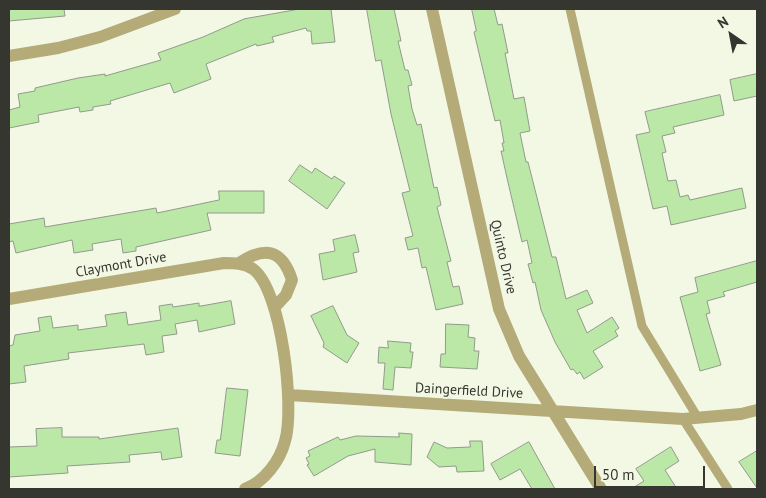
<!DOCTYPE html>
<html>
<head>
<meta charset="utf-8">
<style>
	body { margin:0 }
	#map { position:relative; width:766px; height:498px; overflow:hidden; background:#f3f8e5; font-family:"PT Sans",sans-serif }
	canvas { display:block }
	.frame { position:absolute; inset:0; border:10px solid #34362f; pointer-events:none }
	.north { position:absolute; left:706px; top:10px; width:50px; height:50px; -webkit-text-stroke:4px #f3f8e5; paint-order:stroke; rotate:327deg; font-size:14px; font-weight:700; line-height:20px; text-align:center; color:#34362f }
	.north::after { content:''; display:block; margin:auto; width:18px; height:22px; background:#34362f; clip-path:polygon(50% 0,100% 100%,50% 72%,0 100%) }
	.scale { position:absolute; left:594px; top:466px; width:111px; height:22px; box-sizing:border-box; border:2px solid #34362f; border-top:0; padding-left:6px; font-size:15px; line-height:18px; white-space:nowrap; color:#34362f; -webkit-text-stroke:4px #f3f8e5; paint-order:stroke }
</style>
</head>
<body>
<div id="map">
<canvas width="766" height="498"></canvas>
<div class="frame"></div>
<div class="north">N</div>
<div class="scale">50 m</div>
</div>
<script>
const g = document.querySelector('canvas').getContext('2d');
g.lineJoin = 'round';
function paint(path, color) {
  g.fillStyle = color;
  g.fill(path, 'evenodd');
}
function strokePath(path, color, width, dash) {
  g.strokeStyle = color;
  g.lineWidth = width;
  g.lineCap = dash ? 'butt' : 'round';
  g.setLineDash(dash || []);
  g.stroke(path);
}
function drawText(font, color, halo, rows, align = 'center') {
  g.font = font + ' "PT Sans",sans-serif';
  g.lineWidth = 4;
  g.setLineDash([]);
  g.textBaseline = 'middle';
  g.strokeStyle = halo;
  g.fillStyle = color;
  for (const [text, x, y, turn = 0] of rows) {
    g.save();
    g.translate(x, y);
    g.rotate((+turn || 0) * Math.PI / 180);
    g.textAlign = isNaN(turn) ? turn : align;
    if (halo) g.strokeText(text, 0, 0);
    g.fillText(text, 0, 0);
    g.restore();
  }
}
const building = new Path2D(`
	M9,9h55l1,7 -56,5z
	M300,9h31l4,33 -23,2 -1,-13h-4l-1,-3 -34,9 2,5 -17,4 -1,-2 -50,20 5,15 -37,14 -4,-10 -60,18 1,3 -18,3v3l-13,2 -1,-5 -41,8 1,7 -30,6v-18l11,-3 -2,-13 17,-3v-3l43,-10 27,-4v2l56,-16 -3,-7 45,-16 41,-18z
	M367,9h27l7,32h-3l7,29h3l4,15 -4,1 4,23 5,16 4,-1 13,64 3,-1 4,18 -4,2 14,54 -4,1 6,25 6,-1 4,18 -27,6 -10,-43 -4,1 -4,-20 -10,2 -3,-12 8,-2 -11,-43 8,-2 -19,-77 -10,-54 -5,1z
	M472,9h22l4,16 4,-1 6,29h-3l9,46 10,-2 6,34 -10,2 6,29h2l24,95h4l10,42 21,-9 6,13 -16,7 10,23 25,-16 7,11 -4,3 3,5 -25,15 10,16 -19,12 -4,-7 -3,2 -4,-5 -2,1 -16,-28 -14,-32 -6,-28 -2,1 -5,-19 4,-1 -5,-23 -5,2 -15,-64 -6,-27h3l-2,-8h2l-4,-23 -5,1 -21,-89 2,-1z
	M757,74v22l-23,5 -4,-21z
	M720,95l4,20 -51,12 2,6 -13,3 4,16 -4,1 6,28 8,-1 4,17 8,-2 2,5 52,-12 4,20 -75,17 -4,-19 -14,3 -17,-74 14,-3 -5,-20z
	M300,165l12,8 3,-5 17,11 2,-3 11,7 -18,26 -38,-28z
	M219,191h45v22h-57l4,17 -75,17v4l-13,2 -2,-14 -29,5 1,6 -19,3 -2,-13 -56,13 -3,-12 -4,1v-18l35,-6 1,9 111,-19 1,5 62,-13z
	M355,235l4,17 -6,1 4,19 -34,8 -4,-26 16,-3 -2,-11z
	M757,261v21l-34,10 2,4 -18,5 3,12 -4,1 15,51 -21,6 -20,-74 18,-5 -3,-14z
	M231,301l4,23 -36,8 -2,-12 -22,4 2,10 -15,2 2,16 -18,3 -2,-11 -76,9 1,6 -45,7 2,16 -17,2v-38l4,-1 2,-10 25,-4 -2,-13 13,-2 2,12 25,-3v5l29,-4 -2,-11 21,-3 2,13 33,-5 -2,-14 13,-2 1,3 26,-4v3z
	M333,306l14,29 12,8 -12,20 -24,-16 1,-4 -13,-27z
	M446,324l23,1 -1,12 7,1 -1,13h5l-2,18 -37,-2 1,-13h4z
	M388,341l23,2 -1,9h3l-2,16 -16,-1 -2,23 -10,-1 2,-26h-7l1,-16 9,1z
	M227,388l21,2 -8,66 -25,-3 2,-13h3z
	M62,428v9h37v2l79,-11 4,29 -20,3 -1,-8 -32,3 1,7 -63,4 1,7 -59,4v-30l28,-1 -1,-17z
	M399,433l13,1 -1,31 -36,-3v-13l-27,7 -34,20 -7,-11 2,-1 -3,-6 4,-2 -2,-5 30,-14 2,3 16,-4 43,1z
	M470,441h12l2,30 -27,1 -1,-6 -17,1 -12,-10 7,-15 13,6 23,-1z
	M529,442l26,47h-23l-12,-20 -20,11 -9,-16z
	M671,447l8,14 -14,9 12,19h-46l13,-8 -8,-12z
	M757,451v37l-18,-26z`);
paint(building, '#bbe7a7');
strokePath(building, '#909b8b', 1);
strokePath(new Path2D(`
	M570,9l72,317 56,92
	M683,419l45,70`), '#b4ab78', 9);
strokePath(new Path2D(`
	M432,9l67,300 20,47 82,133
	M9,56l49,-8 42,-11 75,-28
	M239,263c26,-17 43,-14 53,17l-6,15 -12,13
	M9,299l215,-36c10,0 20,0 29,6 29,21 42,140 32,172 -5,20 -21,41 -40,48
	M289,395l394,24 58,-5 16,-4`), '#b4ab78', 12);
drawText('14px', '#34362f', '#f3f8e5', [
	["Quinto Drive",503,257,77],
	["Claymont Drive",121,265,-10],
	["Daingerfield Drive",469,391,3]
]);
</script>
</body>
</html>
